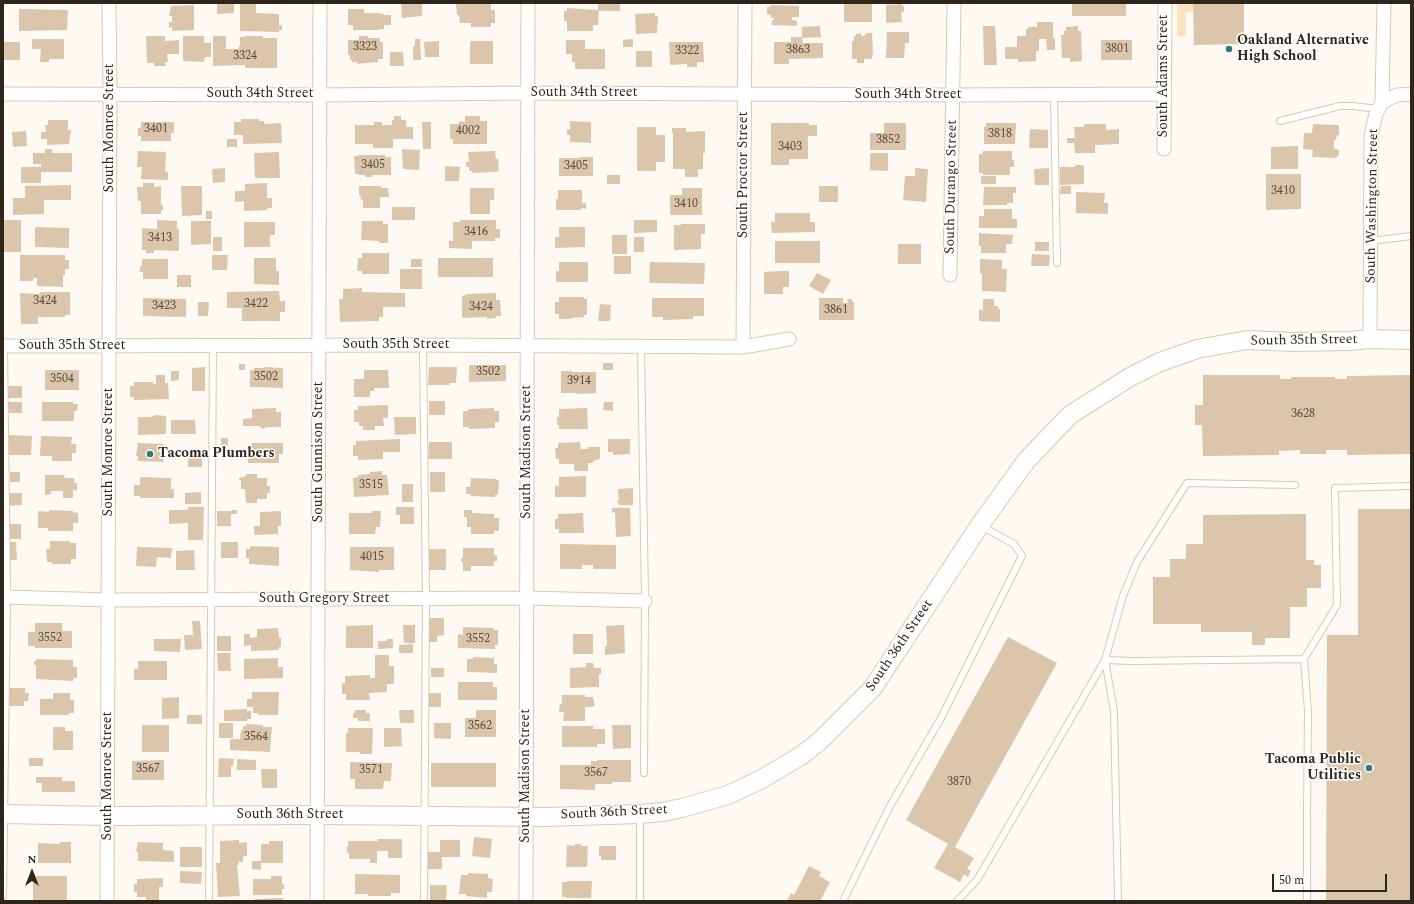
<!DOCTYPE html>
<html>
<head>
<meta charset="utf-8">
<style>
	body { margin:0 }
	#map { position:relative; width:1414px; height:904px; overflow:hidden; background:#fef9f3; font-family:Spectral,serif }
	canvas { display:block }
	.frame { position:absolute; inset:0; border:4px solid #2e251b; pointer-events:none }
	.north { position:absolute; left:12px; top:852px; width:40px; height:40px; -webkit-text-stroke:3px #fff; paint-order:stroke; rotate:0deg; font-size:11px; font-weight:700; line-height:16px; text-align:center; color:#2e251b }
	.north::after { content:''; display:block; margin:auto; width:14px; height:18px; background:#2e251b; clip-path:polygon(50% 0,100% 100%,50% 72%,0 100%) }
	.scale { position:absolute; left:1272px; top:874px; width:115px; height:18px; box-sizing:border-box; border:2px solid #2e251b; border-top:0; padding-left:5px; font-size:12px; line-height:14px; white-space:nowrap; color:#2e251b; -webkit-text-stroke:3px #fff; paint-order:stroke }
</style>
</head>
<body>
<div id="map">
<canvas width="1414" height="904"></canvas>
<div class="frame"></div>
<div class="north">N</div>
<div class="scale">50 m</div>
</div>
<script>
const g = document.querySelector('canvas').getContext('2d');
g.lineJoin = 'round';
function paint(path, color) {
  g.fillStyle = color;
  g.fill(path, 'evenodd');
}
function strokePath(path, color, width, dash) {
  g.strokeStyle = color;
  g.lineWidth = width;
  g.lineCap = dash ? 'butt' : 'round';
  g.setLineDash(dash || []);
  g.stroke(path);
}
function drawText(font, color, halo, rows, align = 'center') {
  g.font = font + ' Spectral,serif';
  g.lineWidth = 3;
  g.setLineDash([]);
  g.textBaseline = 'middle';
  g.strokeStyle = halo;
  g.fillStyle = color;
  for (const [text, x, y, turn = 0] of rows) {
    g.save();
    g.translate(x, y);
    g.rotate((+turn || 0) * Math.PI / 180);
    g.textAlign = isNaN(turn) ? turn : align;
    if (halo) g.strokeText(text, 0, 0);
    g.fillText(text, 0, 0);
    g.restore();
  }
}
paint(new Path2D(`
	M1177,3h16v9h-7v24h-9z`), '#ffe1bd');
paint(new Path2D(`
	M217,3h17v10l-17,1z
	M240,3h16v10l23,1v11h3v5h-3v2l-39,-1z
	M401,3h21v13l-20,2z
	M463,3h28v7h4v13h-4v4h-20v-4h-11l-1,-8h-2l-1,-11z
	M598,3h22v8h-21l-1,14h-5v6h-26v-10h-3v-10h3v-3l31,2z
	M844,3h28v19h-28z
	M1072,3h54v13h-54z
	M1193,3h51v41l-50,1z
	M902,4v2h2v6h-3l1,10 -16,1v-18z
	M194,5v25l-22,1v-4l-3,1v-6h3v-6h-3l2,-10z
	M770,5l29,1v11h-7v3l5,1v5l-25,-1v-5h2v-2h-3v-3l-4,-1v-7h3z
	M19,9l49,1 -1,20 -48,1z
	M348,9h16v4h16v1h4v1h7v10h-7v4h-5v1h-26v-5h-5z
	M655,13v3h3l-1,17 -21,1 -1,-20z
	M1037,22h16v16h2v12h-8l-1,-11h-7v12h-3v10l-18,1v-3h-13v-12h12v-11h9v-7h2v-2h9z
	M820,26l1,11 -19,1 1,5h20v15l-34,1v5h-15v-22h17v-5h11v-10z
	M983,26h12l2,39h-13z
	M1078,26v5h3l1,30 -12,1v-4h-8l-1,-23h3v-4h2v-4z
	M887,32h22v11h-4l-1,15h-18z
	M861,33v3l5,-1v-2h6l1,22h-1v4h-8v4h-7v-4h-5v-18h2v-5h2v-2z
	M146,36h19v5l14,-1v14h-12l1,8 -3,1 1,3h-12v-3h-7z
	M183,36h21v7h7v14h-6l-1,5 -21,-1z
	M213,36h13v13h13v-3h1v-9h5v-1h18v2h14v30h-32v-3l-32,1z
	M359,36h9v2h12v4h3v17h-5v3l-21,2v-2h-5v-2h-2v-5h-2v-15h11z
	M32,39h32v20h-15v3h-9l1,-13h-9z
	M415,39h5l1,21h-8v-14h2z
	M633,39v8h-10v-7z
	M566,40h19v9h20v20h-30v-7h-3v-8h-6z
	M1101,40h31v20h-31z
	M439,41v16h-14l-1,-15z
	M470,41h23v23h-23z
	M4,42h16v18h-16z
	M669,42h34l1,20h-7v5h-10v-3l-17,1z
	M636,51h16v16h-16z
	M390,52h13l1,14h-14z
	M394,116h7v4h5v7h7v12h-20v9h-20v-4h-18v-19h19v-3h8v3h10v-5h2z
	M465,116h15v5h7v23h-34v-5h-3v-15h9v-3l6,1z
	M241,119h18v2h5v3l17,-1 1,20 -39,1v-9h-9v-13h7z
	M48,120h20v10h3l-2,14 -22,1v-6h-6v-7h5l-1,-7h3z
	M570,121l21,1v21l-21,-1v-7h-3v-6l3,1z
	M141,122h33v11h-3v8h-30v-5h-3v-8h3z
	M422,122h9v27h-8z
	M771,123h38v2h8v11h-9v23h-19v6h-18z
	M884,123h22v27h-36v-17h14z
	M986,123h30l-1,21h-31v-17h2z
	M1084,124h22v6l13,-1v15l-24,1v8h-20l-1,-10h-7v-5h8l-1,-11h10z
	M1313,124l26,1v10h-2l-1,5h-2v9h3l2,2v4l-3,3 -24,-1 1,-7 -10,-1 1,-16h8z
	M637,127h19v8h9v27h-9v9h-19z
	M672,128h14v4l19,-1v22h-2v16h-5v8h-13v-8h-12v-36h-1z
	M1030,129l18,1v18h-19z
	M26,131l1,15 -14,1 -1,-15z
	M227,139h10v8h-10z
	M1298,146v23h-27v-22z
	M45,149h7v4h20v19h-31v11h-20v-16h20v-3h-8v-11h12z
	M402,149l18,1 -1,20 -16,-1z
	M138,151l28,1 -1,20h3v8l-27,-1 1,-12h-5z
	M495,151l1,8 2,-1 1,13 -4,1 -23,1v-2h-3v-4h-3v-5h3l-1,-10z
	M983,151h29v9h2v7h-4v8h-27v-2h-4v-19h4z
	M279,152l1,26h-25l-1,-25z
	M870,153h18v18l-18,-1z
	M358,155h27v2h6v18h-19v2h-7v-2h-7v-1h-3l-1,-18h4z
	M580,157h13v19h-34v-18h21z
	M1075,165h8v1h1v18l-24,1v-18h15z
	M445,166l15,1 -1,14h-14z
	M225,168v14l-12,1 -1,-14z
	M915,168l13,1 -2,33 -23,-2 2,-24h10z
	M1049,168v17h-14l-1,-16z
	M1266,174h35v35l-35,1z
	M607,175h13v9h-13z
	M981,176h15v8h-15z
	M143,183h11v4l7,-1v19h2v5h-2v4h-20v-13h-3l-1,-14h6z
	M267,183v15h5v10h-5v2l-23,1v-10l-9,1v-11h10v-7z
	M71,185v15h-27v14l-31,1v-17h12v-12z
	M181,186h21v29l-20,1z
	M359,186h22v2h7l1,9h-9v11h-17v-8h-2l-1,-5h-1z
	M819,186h19v16h-19z
	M1061,186h10v8h-11z
	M984,187h32v6h-3v10h-6v2h-24z
	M470,188h24v12h-4v14h-20z
	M682,188h20v27h-32v-20h12z
	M558,190h24v13h4v6l-5,-1v2h-25v-11h2z
	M1076,192l29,1 -1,10h4v11l-32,-1z
	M392,207h23v13h-23z
	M984,209h28v10h5v9h-38v-12h5z
	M206,211h6v8h-6z
	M775,213h35v9h5v10l-43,1 -1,-11h4z
	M3,220h18v32h-18z
	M157,220l20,1v8h2v22l-25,-1v3h-8v-3h-4v-22l15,1z
	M460,220h36v9h4v9h-5v3h-23v8l-23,-1v-7h4v-19h7z
	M634,220h23v12l-23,1z
	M191,221h20v23l-20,1z
	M362,221h21v3h5v19h-9v-2l-18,-1z
	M244,222h31v13h-5v12h-26z
	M681,224h24v10h-4v15l-27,1v-25h7z
	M35,227l34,1v20l-34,-1z
	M559,227h26v20l-30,1v-11h4z
	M979,233l34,2 -1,9h-6v9h-25v-7h-2z
	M612,235h15v19h-15z
	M213,237h9v14h-9z
	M634,237h10v15h-10z
	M775,241h45v22h-45z
	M1035,242h14v9h-14z
	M898,244h23v20h-23z
	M362,253h27v21h-27v-3h-5l1,-13h4z
	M1032,254l18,1 -1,11h-18z
	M20,255h45v5h4v9h-4v6h-2v12l-26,-1v-8h-4v3h-13z
	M212,255h16l-1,15h-15z
	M614,256h17v18h-17z
	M254,258h22v13h3v14l-25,-1z
	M438,258h55v19h-55z
	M142,259h26v20h-25v-7h-3v-6h2z
	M411,259h11v8h-11z
	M980,259l22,1v9h5l-1,23 -24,-1v-17h-2z
	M559,262h29v20h-32v-11h3z
	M650,262l55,1 -1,21 -55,-1z
	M400,269h22v20h-22z
	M782,271h7v16h-6v7h-19v-22z
	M817,273l14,7 -8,14 -14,-8z
	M177,275h14v12h-14z
	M362,288v4l43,1v14h-22v10h-4v4l-39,1 -1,-23h4v-10z
	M279,291l1,10h5v11h-5v9h-38v-13h-15v-16z
	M40,292h30v23h-5v2h-27v7h-17l-1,-31 20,1z
	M496,293v7h4l1,16h-5v2l-9,1v-2l-25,1v-22l4,-1v-1z
	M559,297h25v2h3v16h-3v2l-13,1v1h-12v-5h-4v-12h4z
	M143,298l43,1v18l-43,-1z
	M652,298h52v18h-11v3l-30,1v-3h-11z
	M819,298h24v5h5l-1,-4h5v3h2v18h-35z
	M983,299h11v7h4v3h2v13l-21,-1v-11h4z
	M198,302h11l-1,14h-10z
	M600,304l11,1 -1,16h-12z
	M603,363h10v7h-10z
	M239,364h6v6h-6z
	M469,365h37v16l-37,1z
	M205,367v24h-13v-23z
	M264,367l19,1v20l-33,-1v-17h4v-2h10z
	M429,367h28l-1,16h-6v2h-22z
	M45,370h34v20h-34z
	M364,370h24l1,18h-15v3h-4v6h-16v-18h10z
	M171,371h8v9l-8,1z
	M561,371h11v1h24v21l-20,1v-1h-15z
	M156,375h9v8h3l1,16 -35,1v-3h-4v-11h4v-4h19v2h3z
	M1203,375h77v4h11v-2h44v2h12v-3l64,-1v79l-64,1v-5h-21v4h-26v-4l-21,1v4l-76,1 -1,-31h-7v-20h8z
	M8,386h14v12h-14z
	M429,401h16v14h-16z
	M7,402h15v11h-15z
	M42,402h31v2h5l-1,7h-3v10h-32z
	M604,402h9v9l-10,-1z
	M388,405v13h-5l1,8h-9v4h-12v-4h-4v-4h-5v-12h4v-4z
	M276,408v4h5v15h-13l-6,2 -2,-3h-17v-7l9,-1v-9z
	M494,408v3h5v11h-4v6l-26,1v-2h-6v-16h5v-2z
	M587,408l1,21h-29v-4h-2v-8h2v-8z
	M156,415l10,1v18l-28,1v-18h13z
	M394,417h22v17l-21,1z
	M171,420h24l1,14h-25z
	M9,435l23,1 -1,19h-22z
	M41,436l31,1 -1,7h5v9h-4v8h-20v-5h-12z
	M221,438h7v7h-7z
	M400,439v13h-17v7l-25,1v-4h-5v-11h3v-4z
	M608,439h22v15l-17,1v-3h-5z
	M429,442h23v17h-24z
	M580,442l1,7h7v-2h12v12l-7,2v2h-5v8h-14v-7h-15v-5h-3l-1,-11h3v-5z
	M138,443l26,1 -1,18 -25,-1v-5h-2z
	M252,443h31v11h-4v9h-31v-11h4z
	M188,453h14v14h-14z
	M382,471v4h5l2,20 -35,2 -1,-19 5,-1v-2l12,-1v-2z
	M10,472h10v10h-10z
	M430,472h15v20h-15z
	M246,474h11v4h10v8h3v7h-3v6h-10v4h-11l-1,-14h-4v-9h-2v-2l7,-2z
	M45,475h19l1,3h9v5h3v7h-4v8h-10v-7h-12v3l-6,1z
	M586,476v21h-31v-11h4v-9z
	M140,477l31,1v11h3v9h-34v-2h-6v-11h6z
	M471,478l25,1v1h3l-1,15h-3v2l-24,-1v-2h-5v-7h4z
	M402,484h11v18h-11z
	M633,488v17h-14l-2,-5h2l-1,-11z
	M201,492v12h-16v-11z
	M7,493h15v12l-15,1z
	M188,507h16l-1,33h-15v-17l-19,1v-14h19z
	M396,507h18v17h-14v-9h-4z
	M612,508h18l1,28 -15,1 -1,-25 -3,1z
	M1358,509h53v392h-85l1,-266h31z
	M49,510l24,1v1l5,1v10h-5v8h-25v-3h-10v-17l11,1z
	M232,510h5v4h-6v12h-14v-15h15z
	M464,510h8v3l22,1v4h5v13h-5v3h-23v-7h-4v-10h-3z
	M281,511v15h-3v8l-24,1v-9h6v-14z
	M372,511h9l-1,16h-4l-1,7h-26v-21h23z
	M583,513l1,20h-25v-4h-4v-10h3v-5z
	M1306,514v46h8v5h7v23h-14v19h-17v31h-25v7h-13v-13h-51v-8h-48v-47h17v-18h16v-15h17v-29z
	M7,524h14v15h-14z
	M50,541h20v2h6v16h-5v5h-19v-2h-5l-1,-13h4z
	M7,542h9l1,18h-9z
	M221,542h17v16h-17z
	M560,544l56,1v24h-23v-4h-11v4h-22z
	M250,546l29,1v19l-30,-2v-6h-3v-9h4z
	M137,547l35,1 -1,10 -14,-1 -1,10 -20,-1z
	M350,547h44v23h-15v2l-29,-2z
	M463,548h31v7h3v6h-3v5h-23v5h-8v-9h-2v-4h2z
	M428,549h18v21h-18z
	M194,550l1,20h-19v-19z
	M428,618h16v17l-7,1v6h-8z
	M192,621h8l2,28 -17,1 -1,-15h9z
	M35,623h27v8h10v17h-37v-2h-7v-14h7z
	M373,625v23h-27v-22z
	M403,625h12v18h-11z
	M624,625l1,28 -20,2v-9h2l-1,-20z
	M463,627l31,1v2h4v15h-3v4l-37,-1v-14l5,1z
	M278,628l1,10h2v9h-2v3l-28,1v-6l-7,1v-12h6v4l7,-1v-8z
	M573,634h20v20h-20z
	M217,636h14v15h-14z
	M1008,637l49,26 -102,184 19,11 -7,11 4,2 -3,6 -4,-3 -4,8 -26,-14 14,-24 -42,-24z
	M154,639h27l-1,13 -26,-1z
	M387,639h6v9l-15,1v-8h9z
	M413,644v9h-14v-8z
	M217,653h13l1,18h-13z
	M375,655h14v11h5v18h-7v8l-18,1 1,7h-24v-6h-4v-11h3v-7l25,-1v3h5z
	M473,657l21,1v6h3v9l-30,-1v-13h6z
	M278,658v9h5v11l-39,1v-20z
	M36,659l37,1v7h4v11h-4v3l-37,-2v-14h-2v-4h2z
	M138,661h29v19h-33v-11h4z
	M586,663h7l1,5h7v6h-2v13l-29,1v-20l16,-1z
	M431,668h13v9h-13z
	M458,682h35v5h4v13h-39z
	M9,688h16v5h4l-1,8h-4v5h-15z
	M252,692h27l-1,23h-20v-2h-5v-6h-6v-8h5z
	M53,693h17v7h4v13h-5v2h-29v-16h13z
	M429,693h12v14h-12z
	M562,695h23v2h8l2,9h-2l-1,1h-7v14h-22l1,-9h-5l1,-8h2z
	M179,697v21l-17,1v-21z
	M247,709v2h4v8h-4v2h-23v-11z
	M355,710h11v3h4v8h-12v-3h-5v-5h2z
	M399,710h15v13h-14z
	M476,710h20v27h-31v-19h11z
	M187,715h15v9h-15z
	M219,723h14v15h-14z
	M434,723h17v16l-17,-1z
	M246,724l17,1v2h9l-2,25 -40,-2v-11h10l1,-9h2v-4h3z
	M142,725h27v27h-27z
	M612,725h19v23l-18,1z
	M562,726h31v3h12v15h-8v3h-35z
	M53,727h12v4h8v19h-20z
	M348,728h25l-1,26h-12v-2h-14v-19h2z
	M384,728h17l1,18 -18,1z
	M29,758h14v8h-14z
	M219,758l15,1 -1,7h-2v11h-13z
	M237,759l19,1v10h-19z
	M164,760v20h-32v-19z
	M597,760h34v22h-19v2h-17v6l-35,-1v-24h31v-4h6z
	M350,762l42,1 -1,18h-7l-1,8h-28v-10h-5z
	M431,763h65v24h-65z
	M261,769h16v19h-15z
	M36,777h26v4h13v11h-33v-9h-6z
	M474,837l18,2 -2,19 -18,-2z
	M378,839h24v19h-14v-7h-11v12h-7v-4h-21v-6h-2v-7h1v-5h30z
	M239,840v3l8,-1v14h-4v6h-5l1,3h-2l3,31 -22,1 -2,-34h4v-22z
	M440,840h20v17h-18v12h-14v-17h12z
	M269,841h14v22h-22v7l-9,-1v-8h9v-17h8z
	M60,842h11v21h-33v-20l22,1z
	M138,842l25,1v7l11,1v11l-36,-1v-9h-2z
	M575,844h6v2h7l-1,21h-21l1,-22 8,1z
	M599,846h17v14h-15v-4h-2z
	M180,847h22v20h-22z
	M809,866l12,6 -2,4 11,6 -10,19h-33l4,-8 3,2z
	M180,871l22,1 -1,12 -21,-1z
	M468,873l20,1v4l5,1 -1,13h-5v6l-21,-2v-2h-7l2,-19h7z
	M355,874l45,1v18h-9v3h-23v-2h-13z
	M33,876h34v25h-34z
	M271,876h11v8h2v5h-2v6h-29v-16h18z
	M163,878v9h-4v13l-13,1v-4h-9v-5h-3v-8h3v-5z
	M567,881h25l-1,17h-24v-1h-5v-15h5z
	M430,885h17l-1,16h-16z
	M283,898v3h-29v-2z`), '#dcc6ab');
const lane = new Path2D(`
	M1054,95l3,168
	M1280,121l60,-15h13l25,3
	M1371,241l40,-5
	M423,345l3,254 -2,302
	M641,346l4,255 -1,172
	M1105,660l9,51 4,190
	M1105,660l26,1 173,-2
	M640,816v85
	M3,896l4,-299 -3,-251
	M209,901l4,-556
	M843,901l47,-95 51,-88 81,-162 -8,-12 -33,-18
	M957,901l20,-21 128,-220 18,-64 14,-34 50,-79 108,2
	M1307,901v-89l1,-101 -4,-52 33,-54 -2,-117 76,-2`);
const street = new Path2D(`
	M3,94l316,1 209,-2 425,2 211,-1
	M1382,102l15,-7 14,-1
	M1164,149l1,-146
	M950,275l4,-272
	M1370,339l1,-204 5,-21 6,-12 2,-99
	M3,346l420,-1 320,2 46,-8
	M743,347l2,-344
	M3,597l106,3 418,-2 118,3
	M107,901l3,-808 -1,-90
	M317,901l3,-898
	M526,901l2,-898`);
const secondary = new Path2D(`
	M3,814l105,2 210,-1 229,2 93,-3 22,-2 20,-4 46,-13 34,-16 40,-24 20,-16 50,-50 108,-164 46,-64 44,-46 60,-38 30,-15 37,-13 50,-9 46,2 56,-1 21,-2 41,1`);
strokePath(lane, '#dec7ac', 8);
strokePath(street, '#dec7ac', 15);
strokePath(secondary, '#dec7ac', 20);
strokePath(lane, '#fff', 6);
strokePath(street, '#fff', 13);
strokePath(secondary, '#fff', 18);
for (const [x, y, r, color] of [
	[1229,49,4,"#2f797c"],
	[150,454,4,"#2f797c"],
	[1369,768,4,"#2f797c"]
]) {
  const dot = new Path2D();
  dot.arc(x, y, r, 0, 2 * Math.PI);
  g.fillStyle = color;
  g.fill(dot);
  strokePath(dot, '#fff', 1.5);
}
drawText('12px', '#5a4d3f', null, [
	["3323",365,48],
	["3801",1117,50],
	["3863",798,51],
	["3322",687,52],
	["3324",245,57],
	["3401",156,130],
	["4002",468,132],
	["3818",1000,135],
	["3852",888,141],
	["3403",790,148],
	["3405",373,166],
	["3405",576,167],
	["3410",1283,192],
	["3410",686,205],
	["3416",476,233],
	["3413",160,239],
	["3424",45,302],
	["3422",256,305],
	["3423",164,307],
	["3424",481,308],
	["3861",836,311],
	["3502",488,373],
	["3502",266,378],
	["3504",62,380],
	["3914",579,382],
	["3628",1303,415],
	["3515",371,486],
	["4015",372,558],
	["3552",50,639],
	["3552",478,640],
	["3562",480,727],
	["3564",256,738],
	["3567",148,770],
	["3571",371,771],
	["3567",596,774],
	["3870",959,783]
]);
drawText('bold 14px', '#2e251b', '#fff', [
	["Oakland Alternative",1237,41],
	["High School",1237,57],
	["Tacoma Plumbers",158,454],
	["Tacoma Public",1361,760,"right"],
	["Utilities",1361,776,"right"]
], 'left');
drawText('14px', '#2e251b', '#fff', [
	["South Adams Street",1164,76,-90],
	["South 34th Street",584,93],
	["South 34th Street",260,94],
	["South 34th Street",908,95],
	["South Monroe Street",110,128,-90],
	["South Proctor Street",744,175,-90],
	["South Durango Street",952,187,-89],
	["South Washington Street",1373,206,-89],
	["South 35th Street",1304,341,-1],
	["South 35th Street",396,345],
	["South 35th Street",72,346],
	["South Monroe Street",109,452,-90],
	["South Gunnison Street",319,452,-90],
	["South Madison Street",527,452,-90],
	["South Gregory Street",324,599],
	["South 36th Street",900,646,-56],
	["South Monroe Street",108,776,-90],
	["South Madison Street",526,776,-90],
	["South 36th Street",614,813,-3],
	["South 36th Street",290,815]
]);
</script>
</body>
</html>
